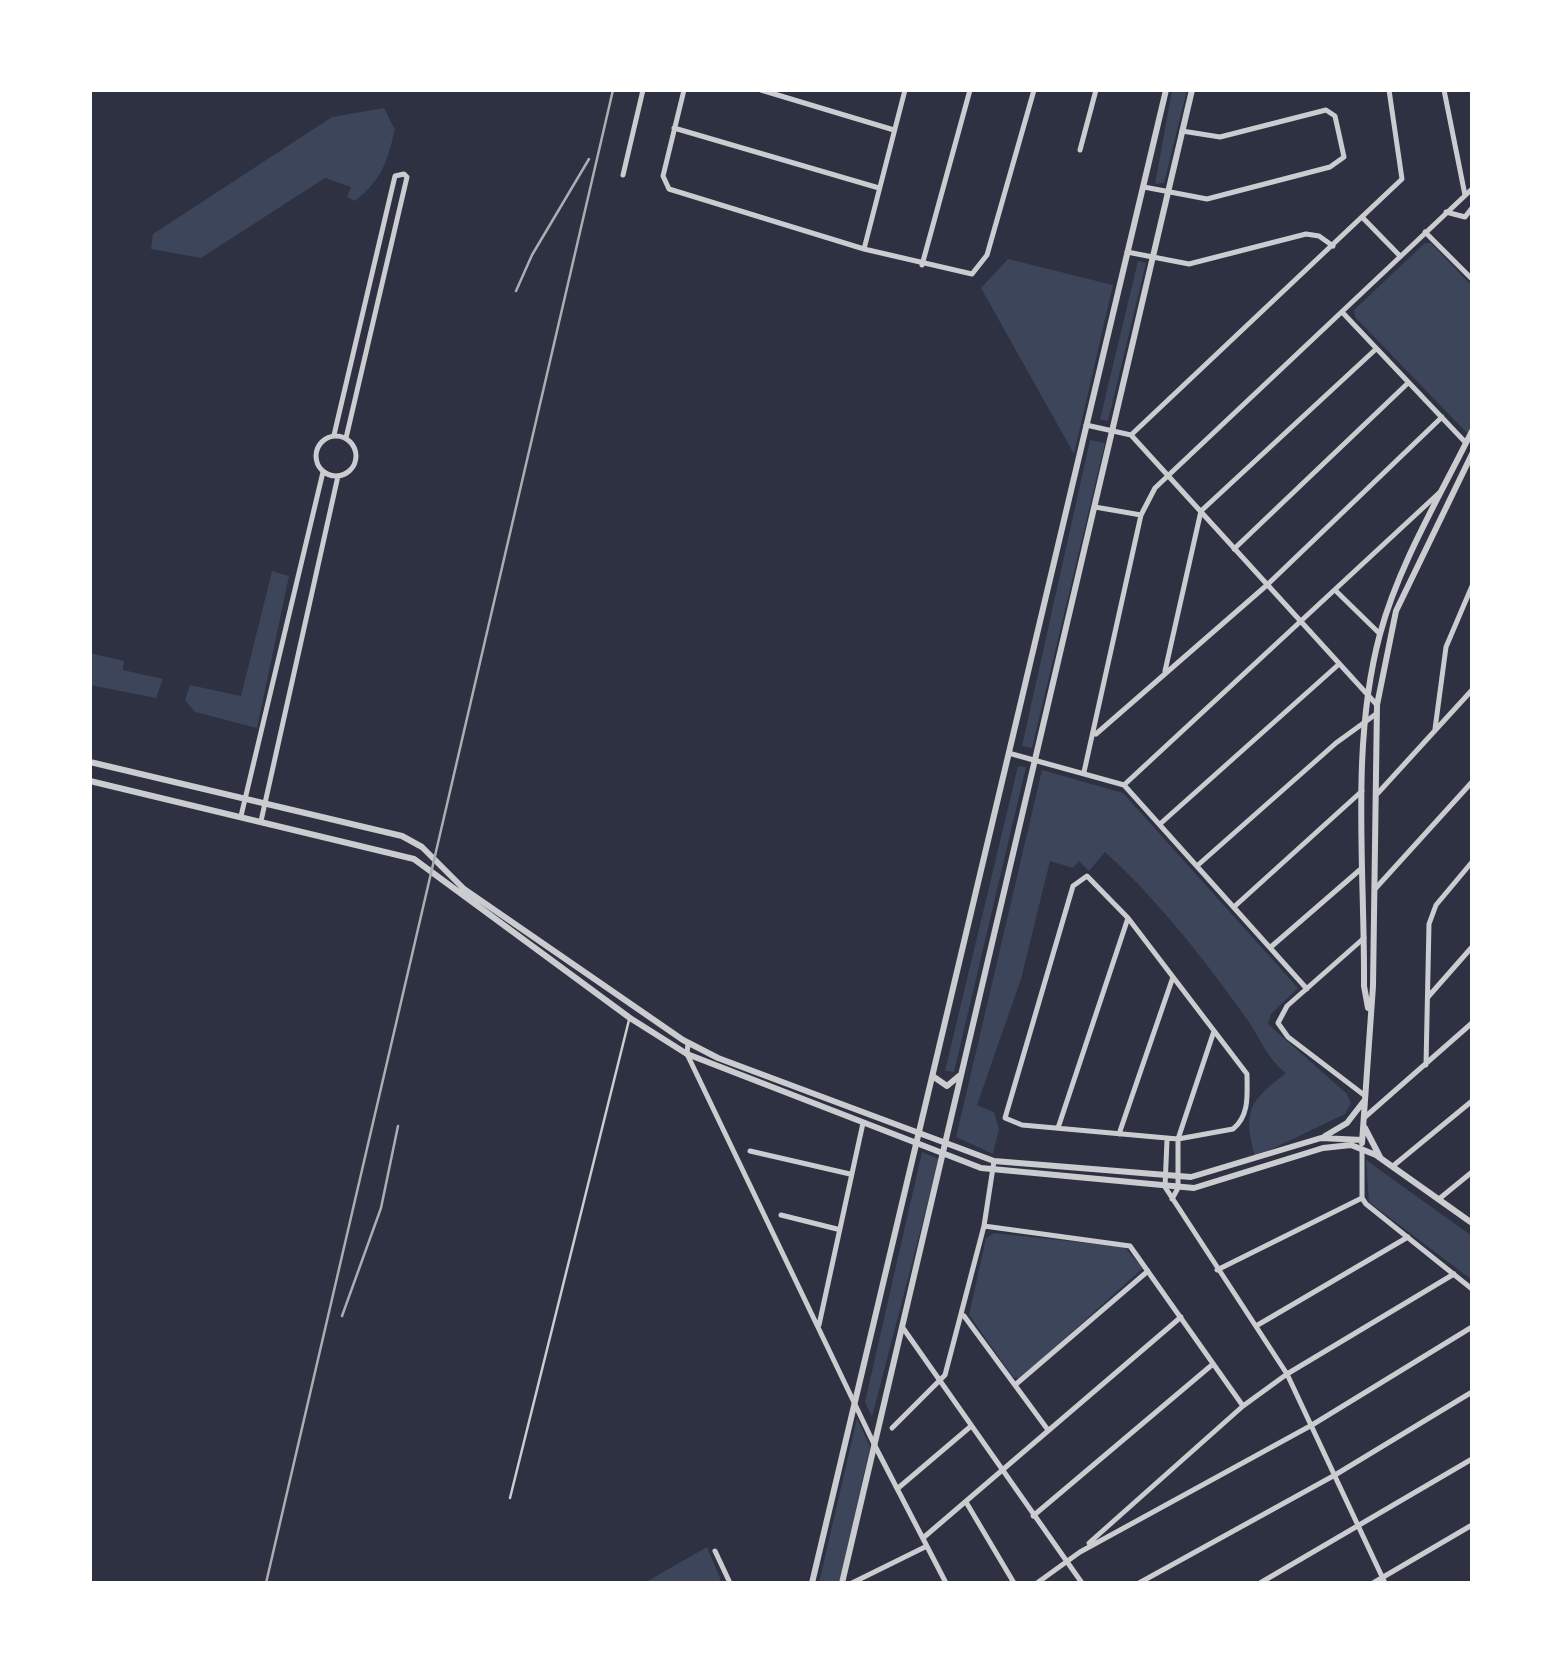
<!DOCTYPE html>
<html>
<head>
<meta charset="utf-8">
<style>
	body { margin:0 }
	#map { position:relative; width:1562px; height:1673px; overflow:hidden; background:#2d3142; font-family:"Zilla Slab",serif }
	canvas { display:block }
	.frame { position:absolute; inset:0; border:92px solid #fff; pointer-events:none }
</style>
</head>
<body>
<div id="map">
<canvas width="1562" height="1673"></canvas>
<div class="frame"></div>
</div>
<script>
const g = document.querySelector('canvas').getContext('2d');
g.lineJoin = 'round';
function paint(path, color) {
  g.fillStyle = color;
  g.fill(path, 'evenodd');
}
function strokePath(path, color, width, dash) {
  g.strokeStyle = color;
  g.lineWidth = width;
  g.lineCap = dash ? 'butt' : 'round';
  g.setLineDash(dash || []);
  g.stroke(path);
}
paint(new Path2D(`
	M1172,90h15l-23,93 -9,1z
	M384,108l11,22c-9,35 -13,49 -40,71l-8,-4 4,-10 -26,-9 -124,80 -50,-9 2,-15 179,-117z
	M1425,243h6l41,43v143l-5,4 -112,-116 -1,-7z
	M1008,259l105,26 -39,169 -93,-166z
	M1138,261l8,2 -38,158 -8,-2z
	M1090,440l15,3 -73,305 -10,-2z
	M272,571l17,5 -32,152 -62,-16 -10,-12 5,-15 51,11z
	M90,653l34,8 -1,9 40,9 -7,19 -66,-13z
	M1018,766l8,1 -72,305 -9,-1z
	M1042,770l81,23 175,195 -27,26 -3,10 79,70 4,9 -6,11 -90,43c-13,-48 -5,-56 31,-84 -19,-14 -26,-36 -40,-55 -41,-58 -89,-119 -141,-166l-16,19 -10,-10 -6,7 -23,-7 -29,118 -44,126 17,7 5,17 -6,25 -37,-17z
	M922,1152l17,7 -67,258 -7,-15z
	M1366,1160l106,76v44l-103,-78z
	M994,1233l130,14 19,21 -123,111 -7,-2 -44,-62 17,-77z
	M857,1418l13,29 -31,136h-20z
	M707,1547l15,36h-78z`), '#3c4559');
strokePath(new Path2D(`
	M510,1498l119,-478`), '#caccd0', 2.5);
strokePath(new Path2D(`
	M684,90l-21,86 6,13 195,60 108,25 15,-19 47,-165
	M761,90l133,40
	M1444,90l21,105
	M674,128l205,60
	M1080,150l16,-60
	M623,175l20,-85
	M1144,187l63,12 123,-32 14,-10 -9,-41 -9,-6 -106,27 -38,-6
	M1446,212l19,5 7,-9
	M1362,217l38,39
	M1425,232l47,47
	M864,249l41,-159
	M1127,252l62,12 117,-30 13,2 14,10
	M922,265l48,-175
	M1342,312l124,131
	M1086,425l45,10
	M334,435l61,-259 9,-2 3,3 -61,261
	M1131,435l271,-256 -13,-89
	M1131,435l246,270
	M316 456a20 20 0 1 1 40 0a20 20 0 1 1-40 0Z
	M1095,507l46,8
	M1234,549l174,-166
	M1336,591l44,43
	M1165,671l36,-160 175,-162
	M1435,729l11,-82 26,-61
	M1096,734l171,-149 175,-168
	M1012,754l112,31 183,204
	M1084,772l57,-257 14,-27 317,-299
	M1124,785l315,-292
	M1378,793l94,-103
	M241,816l82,-344
	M261,821l77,-345
	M1160,824l178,-159
	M1198,865l138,-122 40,-29
	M1087,876l41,42 119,156c0,20 3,41 -14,55l-55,10 -156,-14 -17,-7 68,-232z
	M1375,889l97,-107
	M1235,906l127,-115
	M1272,946l90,-78
	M1428,997l44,-50
	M688,1043l-1,11 187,390 72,139
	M1426,1065l3,-141 7,-19 36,-43
	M1364,1095l-76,-58 -10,-14 9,-17 77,-68
	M1365,1117l107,-94
	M1058,1128l70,-210
	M1119,1134l54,-157
	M1167,1140l-2,47 122,187 98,209
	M1362,1149v49l4,6 106,85
	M750,1151l100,23
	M1393,1166l79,-65
	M1172,1199l6,-11v-49l36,-108
	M1439,1199l33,-27
	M781,1215l56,14
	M984,1226l146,20 113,160
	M1217,1270l145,-72
	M964,1316l84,114
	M819,1325l44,-202
	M1256,1326l152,-89
	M903,1328l179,255
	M1015,1385l133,-114
	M892,1428l53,-53 39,-149 10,-65
	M897,1489l73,-62
	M966,1502l48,81
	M1033,1516l180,-152
	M923,1538l258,-221
	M1089,1543l154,-137 44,-32 167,-100
	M715,1551l15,32
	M852,1583l75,-37
	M1037,1583l43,-31 232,-127 160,-98
	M1139,1583l196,-108 137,-83
	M1260,1583l212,-124
	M1373,1583l99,-58`), '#caccd0', 5);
strokePath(new Path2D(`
	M90,762l312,74 20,11 42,42 219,151 35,18 276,103 197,16 130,-39 41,2
	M90,781l324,78 216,159 57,36 294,114 213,20 129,-40 28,-3 25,10 96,68
	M1368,1008l-4,-22c1,-115 -14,-241 16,-352 19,-70 60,-138 92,-203
	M934,1077l13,9 12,-10
	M1365,1128l15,29
	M1325,1136l22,-13 17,-22
	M1362,1143l11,-157 4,-281 19,-94 76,-157
	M812,1583l354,-1493
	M842,1583l350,-1493`), '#caccd0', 6);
strokePath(new Path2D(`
	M516,291l16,-36 57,-96
	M342,1316l39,-108 17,-82
	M266,1583l347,-1493`), '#abadb3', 2.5);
</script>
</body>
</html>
